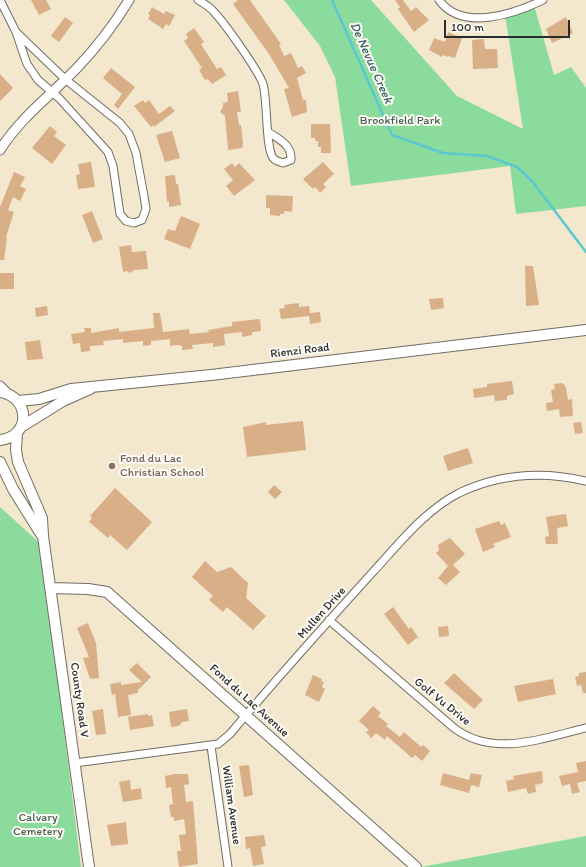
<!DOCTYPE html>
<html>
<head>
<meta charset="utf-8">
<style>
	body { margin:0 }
	#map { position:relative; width:586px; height:867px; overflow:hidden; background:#f3e7ce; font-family:Itim,sans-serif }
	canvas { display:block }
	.scale { position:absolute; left:444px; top:20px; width:126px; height:18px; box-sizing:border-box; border:2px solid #2b2b2b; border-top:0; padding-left:5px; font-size:12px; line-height:14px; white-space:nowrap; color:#2b2b2b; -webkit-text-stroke:3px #fdfcf7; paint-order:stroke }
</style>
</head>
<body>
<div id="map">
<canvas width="586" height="867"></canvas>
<div class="scale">100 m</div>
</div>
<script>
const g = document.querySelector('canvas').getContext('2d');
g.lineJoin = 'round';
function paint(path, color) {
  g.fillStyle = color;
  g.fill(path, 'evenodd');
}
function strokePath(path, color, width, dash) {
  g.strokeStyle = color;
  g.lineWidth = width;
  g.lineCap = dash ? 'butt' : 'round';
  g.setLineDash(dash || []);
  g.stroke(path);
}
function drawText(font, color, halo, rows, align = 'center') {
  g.font = font + ' Itim,sans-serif';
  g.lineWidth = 4;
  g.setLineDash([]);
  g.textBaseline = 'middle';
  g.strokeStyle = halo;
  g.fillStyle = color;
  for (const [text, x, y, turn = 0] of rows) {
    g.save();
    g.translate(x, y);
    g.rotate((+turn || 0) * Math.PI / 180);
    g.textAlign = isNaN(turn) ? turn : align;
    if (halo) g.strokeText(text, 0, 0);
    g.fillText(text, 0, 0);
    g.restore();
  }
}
paint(new Path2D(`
	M284,0h87l86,96 66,33 -18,-114 29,-10 20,70 17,-8 15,21v118l-70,8 -6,-48 -159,20 -16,-109 -15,-31z
	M0,507l41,37 40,323h-81z
	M586,836v31h-166h1z`), '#8bdc9c');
strokePath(new Path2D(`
	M332,0l60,135 51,18 44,3 30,11 15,14 54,71`), '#5bc7d1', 2.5);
paint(new Path2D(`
	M31,0h15l5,9 -12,6z
	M238,0h12l31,44 -2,1 5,11 7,-3 7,15 4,-2 4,7 -9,5 6,22h3l1,12 -15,5 -8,-28 5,-1 -20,-34 -36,-50z
	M395,0h8l8,11 5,-4 13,13 -15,12 -16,-23 2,-2z
	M152,7l12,7 2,-3 9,4 -6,11 -3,-2 -3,5 -15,-10 2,-4 -2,-1z
	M65,17l8,6 -14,19 -8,-6z
	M566,17l7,16 -21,10 -6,-14z
	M194,28l10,14 -3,2 16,25 4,-2 5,8 -14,9 -4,-5 -3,1 -6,-10 3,-2 -18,-27 4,-3 -2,-4z
	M448,32l14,6 -7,20 -7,-2v1l-6,-2v2l-13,-7 5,-12 11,4z
	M484,39l1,10h12l1,19 -25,1 -1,-29z
	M111,68l24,19 -17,22 -4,-4 8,-11 -19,-16z
	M0,74l13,14 -13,13z
	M238,91l3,21h-4l2,13h2l2,19 -1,4 -14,2 -3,-34 -5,-4 3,-5v-4l5,-1 -1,-9z
	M143,100l2,3 4,-3 10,14 11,-8 5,5 -21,16v-2l-3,2 -17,-21z
	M311,124h19l1,29h-10v-6h-3v-6h-3v-3h-4z
	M50,126l7,6 -3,4 12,9 -14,19 -20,-16z
	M172,131l8,27 -15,4 -9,-27z
	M91,162l4,25 -17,2 -2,-14 4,-1 -2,-10z
	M323,162l11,12 -11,10 3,3 -6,6 -5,-6 -2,2 -10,-10z
	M232,163l3,4 4,-4 16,17 -21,16 -8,-10 7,-6 -9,-11z
	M14,172l11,5 -5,9 6,3 -6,12 -7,-4 -5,13 6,2 -8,25h1l-3,23h-4v-53z
	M175,175l1,9h2l3,21 -12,2v-6l-2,1 -2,-26z
	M266,195l27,1 -1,16 -8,-1v3h-4v2l-10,-1v-7h-4z
	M92,211l11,28 -10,4 -11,-28z
	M181,216l19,8 -10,25 -26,-10 4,-10 7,2z
	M131,245l1,7 14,-1 2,18 -14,1 -4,3 -3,-2 -4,1 -4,-25z
	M525,266h8l6,39 -13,1z
	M0,273h14v16h-14z
	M443,298l1,10 -13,2 -2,-11z
	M299,303v4l10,-1 1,7 10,-1 1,10 -11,2 -1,-8 -28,3 -2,-10 6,-1 -1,-3z
	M47,306l1,9 -12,2 -1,-9z
	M153,313h7l3,19 26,-3 1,5 19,-2 -1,-2 24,-4v-4l28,-3 1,12 -9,1v3l-10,2v-5l-18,2 1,11 -12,2v-4l-21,2 1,4 -11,1v-4l-3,-1 -9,1v-7l-19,2v4l-8,1v-5l-20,2v-4l-20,2 1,4 -14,1v5l-9,1 -1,-9 -7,1 -2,-10 14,-2 -1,-4h7v5l28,-5v4l35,-4z
	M40,340l3,19 -16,1 -2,-18z
	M512,381l2,13 -7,2v4l-12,1 -1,-6 -20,3 -1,-9 14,-2v-3z
	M561,383l3,1 2,4 2,12 4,-1 1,17 -13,1 -1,-8 -12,2 -1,-8 7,-1 -2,-12 4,-1 -1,-5z
	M303,421l3,29 -59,7 -4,-30 23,-5v3z
	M581,422l2,11 -8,1 -2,-11z
	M468,448l5,15 -25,8 -5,-15z
	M274,485l8,7 -7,7 -7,-7z
	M115,488l37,34 -25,28 -17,-15 -2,3 -19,-16 3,-4 -2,-2z
	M566,514l2,12 -11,2 1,16h-12l-1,-7 4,-1 -3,-19z
	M499,521l2,4 4,-2 6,14 -18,7 2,3 -12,5 -8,-23z
	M450,538l15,16 -12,11 7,7 -14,13 -8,-7 10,-12 -12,-13 3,-3 -1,-5z
	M205,561l12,11 14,-5 17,16 -2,15 20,18 -13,14 -26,-23 -4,5 -14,-12 4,-4 -21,-19z
	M393,607l16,22 2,-2 7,10 -10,8 -24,-31z
	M88,623l8,20 3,35 -9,1 -7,-21 6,-1 -12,-29z
	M448,626l1,10 -10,1 -1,-10z
	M137,663l14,14 -13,13v3l-10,2 3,20 -13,2 -3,-23 -3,1 -2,-11 11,-2v3l21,-3 -13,-12z
	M586,672v21h-3l-2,-8 -4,1 -2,-9 4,-1v-3z
	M454,673l29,27 -9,9 -30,-26z
	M313,675l9,4 -1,2 3,1 -2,5 3,2 -6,13 -14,-7z
	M553,679l3,15 -38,8 -4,-16z
	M373,706l8,7 -3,3 10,8 -2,2 14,11 4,-5 17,15 2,-2 7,6 -8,10 -7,-6 -3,3 -25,-22 -2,4 -9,-7 -5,5 -5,-6 3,-2 -10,-9z
	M103,709l3,25 -10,1 -4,-24z
	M187,709l2,12 -7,1 -3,4 -8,1 -2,-15z
	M148,714v2l4,-1 2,11 -24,4 -2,-13z
	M586,761v20l-9,2 3,9 -8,2 -2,-10 -8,2 -3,-10 19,-4 -2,-9z
	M249,765l4,30 -9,2 -5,-31z
	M542,771l1,12 -8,2 1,7 -8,2 -2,-6 -18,4 -2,-11 8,-2 -1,-3z
	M443,773l26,7 2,-7 11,2 -3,12 -8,-2 -2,8 -29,-8z
	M174,774h14l1,10 -5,1 2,17 7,-1 5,63 -19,3 -2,-16h4l-2,-16 7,-1 -2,-15 -10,2v-4h-3l-2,-12 4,-1 -2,-17 -5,1 -1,-12z
	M130,780l1,10 10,-2 1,11 -19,3 -4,-20z
	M126,822l2,22 -17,2 -4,-21z
	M264,835l2,11 -5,1 3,17 -11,2 -3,-18 -4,1 -1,-12z`), '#d9af87');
const minor = new Path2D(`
	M0,0l16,32 11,32 11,16 21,18 49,54 5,14 7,48 6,7 8,2 8,-3 4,-11 -2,-13 -8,-43 -7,-19 -9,-11 -55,-44 -49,-47
	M198,0c5,3 11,6 15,11 11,11 45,59 50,73 5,17 2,67 11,75 2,2 7,3 9,4l8,-3c1,-15 -12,-21 -23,-28
	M439,0c23,32 75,14 104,0
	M329,620l125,108c40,30 89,10 132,0
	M211,746l17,121
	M75,763l143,-19 12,-10c46,-55 94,-108 142,-161 26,-28 52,-62 87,-80 40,-19 84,-22 127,-12`);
const tertiary = new Path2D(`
	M0,150c20,-32 51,-55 77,-82 20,-21 37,-43 52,-68
	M0,386l7,7`);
const secondary = new Path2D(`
	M0,392c31,5 31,45 0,48
	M18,401l21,-2 32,-10 140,-14 375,-45
	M21,427l42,-26 27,-12
	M17,433l-1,17 2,12 24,56 1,18 46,331
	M0,462l13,27 28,45
	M50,588l38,1 19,3 309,275`);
strokePath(minor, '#716d64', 9);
strokePath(tertiary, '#716d64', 11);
strokePath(secondary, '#716d64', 12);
strokePath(minor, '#fff', 7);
strokePath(tertiary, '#fff', 9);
strokePath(secondary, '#fff', 10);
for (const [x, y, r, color] of [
	[112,466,4,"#8d6e63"]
]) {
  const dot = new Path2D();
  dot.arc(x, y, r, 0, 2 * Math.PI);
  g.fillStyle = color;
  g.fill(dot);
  strokePath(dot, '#fdfcf7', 1.5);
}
drawText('12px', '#48604d', '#fdfcf7', [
	["Brookfield Park",400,121],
	["Calvary",38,818],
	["Cemetery",38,832]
]);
drawText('12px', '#2b2b2b', '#fdfcf7', [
	["Rienzi Road",300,351,-7],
	["Mullen Drive",322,613,-48],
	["County Road V",79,700,82],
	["Fond du Lac Avenue",249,701,42],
	["Golf Vu Drive",442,702,39],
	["William Avenue",231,805,82]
]);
drawText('12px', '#785e54', '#fdfcf7', [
	["Fond du Lac",120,459],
	["Christian School",120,473]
], 'left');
drawText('italic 13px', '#3c6265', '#fdfcf7', [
	["De Nevue Creek",371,63,66]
]);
</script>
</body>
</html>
